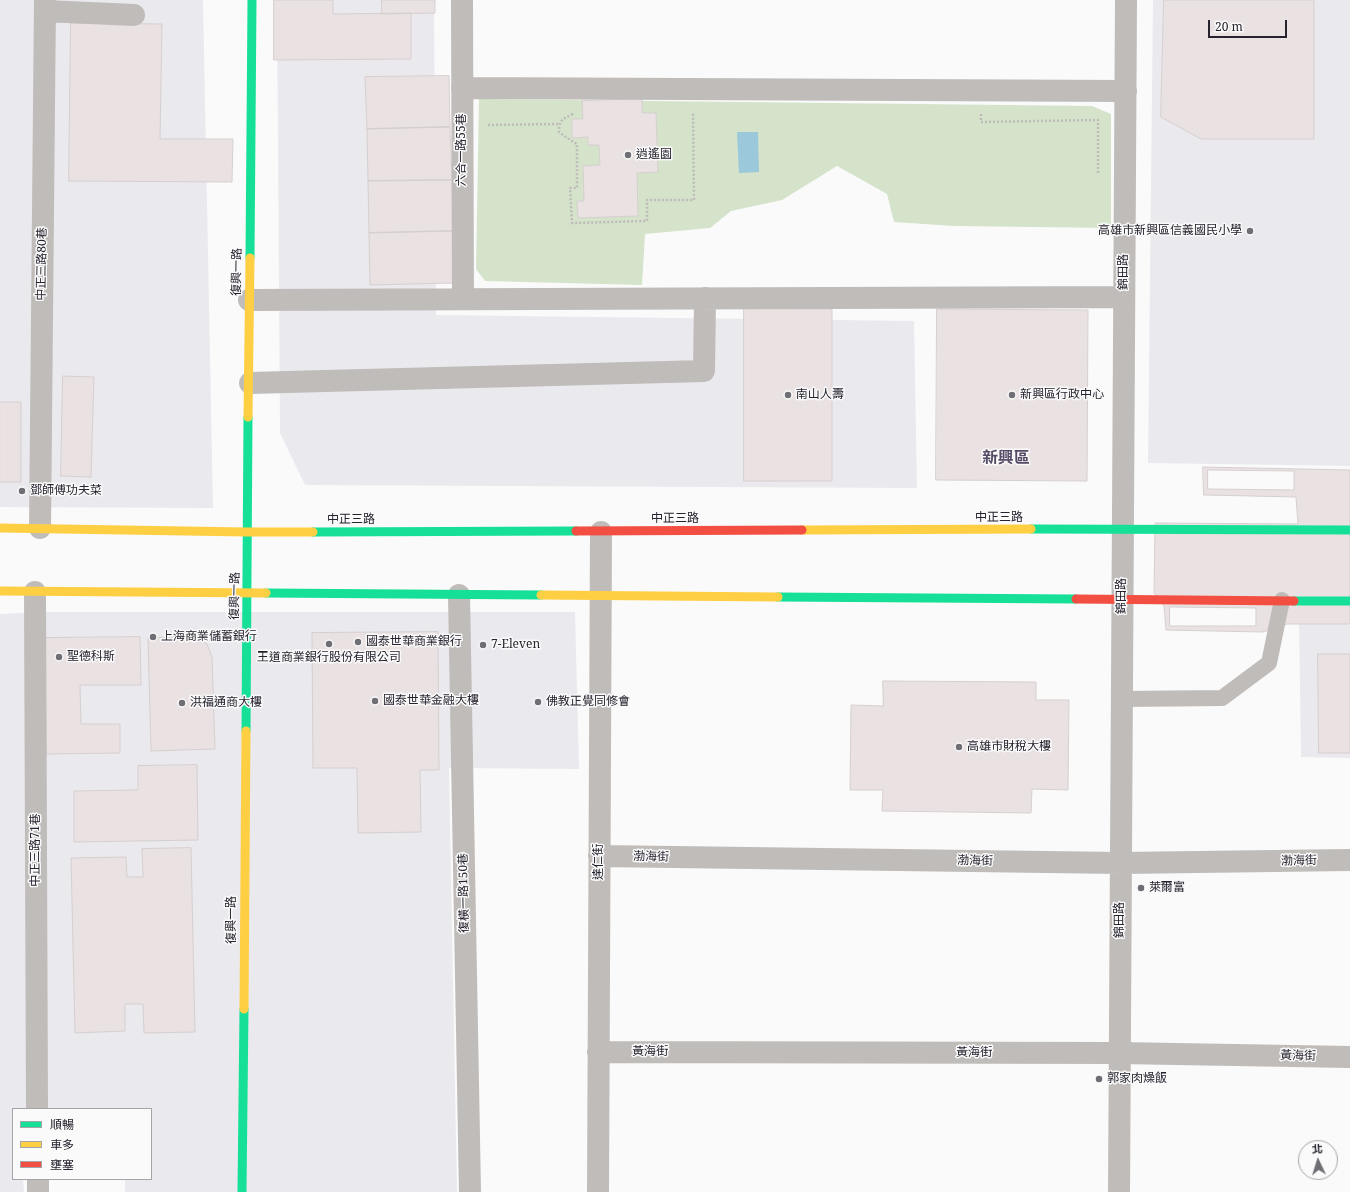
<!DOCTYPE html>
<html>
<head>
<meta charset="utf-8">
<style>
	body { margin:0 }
	#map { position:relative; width:1350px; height:1192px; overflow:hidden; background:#fafafa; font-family:"Noto Serif","Noto Sans TC",serif }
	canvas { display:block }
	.legend { position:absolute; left:12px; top:1108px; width:140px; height:72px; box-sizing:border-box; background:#fafafa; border:1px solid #a5a4a8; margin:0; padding:5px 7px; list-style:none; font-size:12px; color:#26222e }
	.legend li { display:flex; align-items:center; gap:8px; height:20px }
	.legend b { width:20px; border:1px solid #a5a4a8 }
	.north { position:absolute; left:1298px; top:1140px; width:40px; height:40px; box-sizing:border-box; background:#fafafa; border:1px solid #a5a4a8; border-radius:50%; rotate:356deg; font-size:11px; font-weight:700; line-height:16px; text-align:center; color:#26222e }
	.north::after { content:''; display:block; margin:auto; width:14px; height:18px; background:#706e75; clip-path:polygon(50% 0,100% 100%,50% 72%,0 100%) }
	.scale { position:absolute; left:1208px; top:20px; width:79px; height:18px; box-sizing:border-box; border:2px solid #26222e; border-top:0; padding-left:5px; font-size:12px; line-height:14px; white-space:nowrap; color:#26222e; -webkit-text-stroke:3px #fafafa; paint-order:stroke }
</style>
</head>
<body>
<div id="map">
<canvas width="1350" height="1192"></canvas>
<ul class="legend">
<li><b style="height:5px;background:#16e098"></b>順暢</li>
<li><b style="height:5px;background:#ffcf43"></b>車多</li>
<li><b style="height:5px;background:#f24e42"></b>壅塞</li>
</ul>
<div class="north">北</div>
<div class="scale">20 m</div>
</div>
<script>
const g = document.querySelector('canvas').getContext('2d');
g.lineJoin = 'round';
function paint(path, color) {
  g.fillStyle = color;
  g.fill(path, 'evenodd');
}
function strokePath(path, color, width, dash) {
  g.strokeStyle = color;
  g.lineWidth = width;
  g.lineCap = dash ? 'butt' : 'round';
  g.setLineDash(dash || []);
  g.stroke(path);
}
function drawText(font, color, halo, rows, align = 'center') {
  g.font = font + ' "Noto Serif","Noto Sans TC",serif';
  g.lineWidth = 3;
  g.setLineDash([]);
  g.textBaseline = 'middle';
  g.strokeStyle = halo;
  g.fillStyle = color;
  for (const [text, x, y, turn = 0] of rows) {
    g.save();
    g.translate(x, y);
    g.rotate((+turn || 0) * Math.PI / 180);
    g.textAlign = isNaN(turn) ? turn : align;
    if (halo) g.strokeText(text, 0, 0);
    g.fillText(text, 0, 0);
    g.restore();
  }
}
paint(new Path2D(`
	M0,0h203l10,508 -213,-1z
	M277,0h157l2,315 478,6 3,167 -612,-3 -25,-52z
	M1153,0h197v466l-202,-3z
	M47,612h528l4,157 -130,-1 8,424h-332v-13h26v-70h-138v70h10l1,13h-24v-578z
	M1299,621h51v137l-49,-1z`), '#eae9ee');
paint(new Path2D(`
	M479,99l613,7 19,8v114l-157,-2 -60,-4 -7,-28 -50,-28 -55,34 -51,11 -21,17 -65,6 -3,51 -157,-4 -9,-12z`), '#d4e3ca');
paint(new Path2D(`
	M737,132h21l1,40 -20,1z`), '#9bc8da');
const building = new Path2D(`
	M274,0h59v14l78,-1v46l-137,1z
	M382,0h53v13l-53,1z
	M1164,0h150v139h-113l-40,-22z
	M71,23l91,1 -2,115h73l-1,43 -163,-1z
	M449,76l1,51 -83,2 -2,-52z
	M642,99v14h14l2,59 -21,1 1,43 -60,2 -1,-17h7l-1,-35 17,-1 -1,-20h-11v-8l-16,1v-19h11l-1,-18z
	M450,127l2,53 -84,1 -1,-52z
	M452,180l1,51 -84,2 -1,-52z
	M453,231l1,52 -84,2 -1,-52z
	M744,308l88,1v172h-88z
	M937,309l151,1 -1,171 -151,-1z
	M63,376l31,1 -3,100 -30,-1z
	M0,402h21v80h-21z
	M1203,467l147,3v154h-63l-24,8 -97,-2 -2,-24 -10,-13 1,-70 143,1 -2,-27 -92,-2z
	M1208,470l86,1v19l-86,-1z
	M1170,607l86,1v18h-86z
	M438,632l1,138h-19l1,62 -63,1 -1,-65h-44l-1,-135z
	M140,637l1,48h-61l1,39h39v29l-74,1 -1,-116z
	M194,637l13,7 5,13 3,92 -64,2 -3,-113z
	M1318,654h32v99h-31z
	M883,681l153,1v18h33l-1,90 -36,-1 -1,24 -149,-2 1,-21h-33l1,-85 32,1z
	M197,765l1,75 -124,2v-51l64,-1v-24z
	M191,848l4,184 -51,1 -1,-29h-18v27l-50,2 -4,-175 55,-1 1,20h16l-1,-28z`);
paint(building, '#eae2e2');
strokePath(building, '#d6cfcf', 1);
strokePath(new Path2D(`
	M573,114c-11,5 -14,6 -14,18l8,6 10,6v44h-7l2,35 75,-2v-21h47l-1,-87
	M981,114v8l117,-2v54
	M488,125l71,-1`), '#bebbba', 2.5, [2, 2]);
strokePath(new Path2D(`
	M1122,699l100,-1 47,-35 13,-63`), '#bfbcb9', 16);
strokePath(new Path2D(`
	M462,0l1,299
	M45,11l89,4
	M462,88l664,3
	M249,300l875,-3
	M250,383l454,-12 1,-73
	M40,528l5,-528
	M35,592l2,517
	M459,595l11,597
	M599,856l522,7 229,-3
	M598,1052l521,1 231,4
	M38,1179v13
	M598,1192l3,-660
	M1119,1192l7,-1192`), '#bfbcb9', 22);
strokePath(new Path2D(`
	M250,258l2,-258
	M1031,529l319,1
	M313,532l263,-1
	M266,593l275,2
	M778,597l298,2
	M1294,601h56
	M246,731l2,-314
	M242,1192l2,-183`), '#16e098', 9);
strokePath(new Path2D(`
	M248,417l2,-159
	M0,528l247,4h66
	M802,530l229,-1
	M0,591l266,2
	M541,595l237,2
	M244,1009l2,-278`), '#ffcf43', 9);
strokePath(new Path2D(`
	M576,531l226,-1
	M1076,599l218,2`), '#f24e42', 9);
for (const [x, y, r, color] of [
	[628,155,4,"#706e75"],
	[1250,231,4,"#706e75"],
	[788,395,4,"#706e75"],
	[1012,395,4,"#706e75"],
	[22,491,4,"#706e75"],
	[153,637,4,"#706e75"],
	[358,642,4,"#706e75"],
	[329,644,4,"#706e75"],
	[483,645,4,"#706e75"],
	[59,657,4,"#706e75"],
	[375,701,4,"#706e75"],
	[538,702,4,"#706e75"],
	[182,703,4,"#706e75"],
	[959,747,4,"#706e75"],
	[1141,888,4,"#706e75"],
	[1099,1079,4,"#706e75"]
]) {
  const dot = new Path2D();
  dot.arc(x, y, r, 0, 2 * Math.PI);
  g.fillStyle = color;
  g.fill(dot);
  strokePath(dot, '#fafafa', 1.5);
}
drawText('12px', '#26222e', '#fafafa', [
	["六合一路55巷",462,150,-90],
	["中正三路80巷",42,264,-89],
	["復興一路",237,272,-89],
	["錦田路",1124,272,-90],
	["中正三路",999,518],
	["中正三路",675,519],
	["中正三路",351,520],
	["復興一路",235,596,-89],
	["錦田路",1122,596,-90],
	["中正三路71巷",36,850,-90],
	["渤海街",651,857,1],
	["渤海街",975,861,1],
	["渤海街",1299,861,-1],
	["達仁街",599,862,-90],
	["復橫一路150巷",464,893,-91],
	["復興一路",232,920,-90],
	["錦田路",1120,920,-90],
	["黃海街",650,1052],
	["黃海街",974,1053],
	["黃海街",1298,1056,1]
]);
drawText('12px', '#26222e', '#fafafa', [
	["逍遙園",636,155],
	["高雄市新興區信義國民小學",1242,231,"right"],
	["南山人壽",796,395],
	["新興區行政中心",1020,395],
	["鄧師傅功夫菜",30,491],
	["上海商業儲蓄銀行",161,637],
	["國泰世華商業銀行",366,642],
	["7-Eleven",491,645],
	["聖德科斯",67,657],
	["王道商業銀行股份有限公司",329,658,"center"],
	["國泰世華金融大樓",383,701],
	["佛教正覺同修會",546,702],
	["洪福通商大樓",190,703],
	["高雄市財稅大樓",967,747],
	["萊爾富",1149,888],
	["郭家肉燥飯",1107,1079]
], 'left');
drawText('bold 16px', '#554b66', '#fafafa', [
	["新興區",1006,458]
]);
</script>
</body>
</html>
